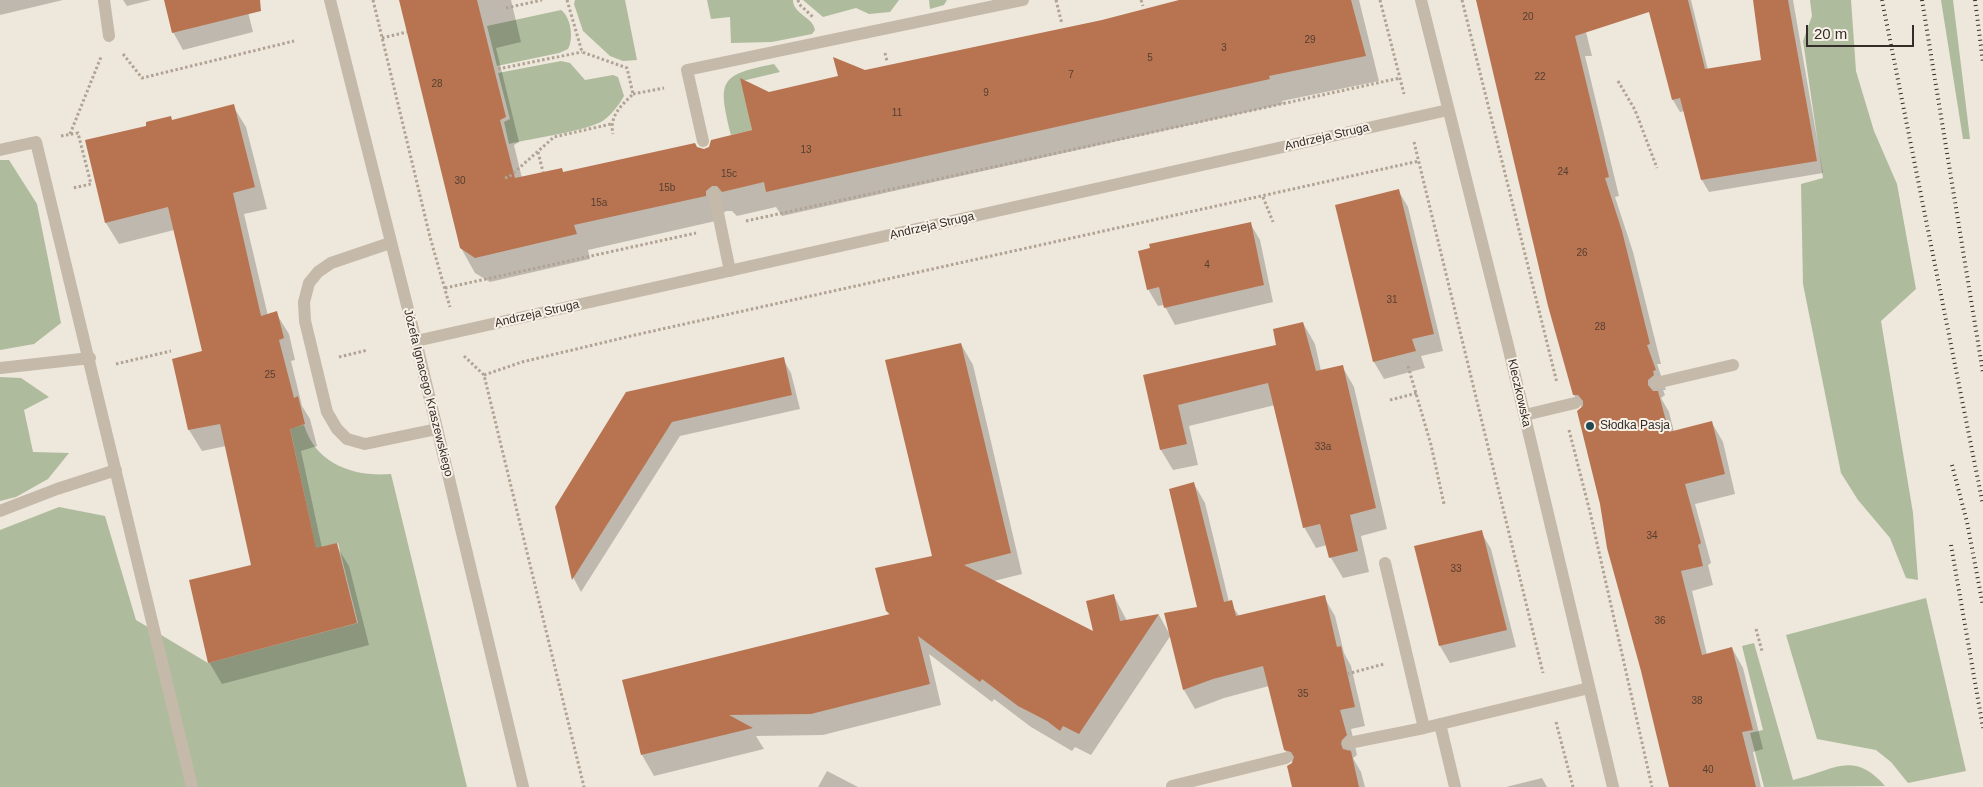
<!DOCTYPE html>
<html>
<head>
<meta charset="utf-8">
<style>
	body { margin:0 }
	#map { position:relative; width:1983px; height:787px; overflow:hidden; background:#eee7db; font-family:Helvetica,sans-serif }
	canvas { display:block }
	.scale { position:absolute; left:1806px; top:25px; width:108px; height:22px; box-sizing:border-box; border:2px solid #332c28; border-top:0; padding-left:6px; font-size:15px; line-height:18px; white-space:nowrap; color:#332c28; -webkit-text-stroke:4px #f7f1e7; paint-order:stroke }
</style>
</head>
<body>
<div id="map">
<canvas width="1983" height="787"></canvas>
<div class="scale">20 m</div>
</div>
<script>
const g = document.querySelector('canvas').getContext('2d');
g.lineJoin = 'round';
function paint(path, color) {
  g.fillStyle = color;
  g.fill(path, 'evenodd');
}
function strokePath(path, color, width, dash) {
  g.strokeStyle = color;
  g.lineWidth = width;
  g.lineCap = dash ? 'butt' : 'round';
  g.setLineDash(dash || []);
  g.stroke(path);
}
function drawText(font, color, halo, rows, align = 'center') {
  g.font = font + ' Helvetica,sans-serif';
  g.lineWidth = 4;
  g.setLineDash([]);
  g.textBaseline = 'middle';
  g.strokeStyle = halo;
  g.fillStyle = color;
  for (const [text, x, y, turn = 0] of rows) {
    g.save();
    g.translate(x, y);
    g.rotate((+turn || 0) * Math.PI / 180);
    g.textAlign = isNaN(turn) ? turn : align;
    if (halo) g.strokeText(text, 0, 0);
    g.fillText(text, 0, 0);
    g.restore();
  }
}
paint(new Path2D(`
	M575,0h50l12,60 -14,1 -13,-5 -27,-25 -9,-27z
	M707,0h86c0,14 20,17 22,30l-3,4 -40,8 -41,1 -1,-26 -19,2z
	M803,0h96l-9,12 -21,2 -13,-6 -33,9z
	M929,0h18l-3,5 -14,4z
	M1810,0h41l5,71 18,60 23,53 19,105 -35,32 32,192 5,67 -12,-2 -16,-40 -32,-38 -17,-27 -38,-189 -2,-100 22,-6 -20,-137 9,-25z
	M1941,0h12l17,139h-7z
	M561,10c10,7 13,29 7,39l-9,4 -62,13 -10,-40z
	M561,61l9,2 15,17 28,-5 5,2 6,19c-5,9 -14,21 -23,26 -20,10 -68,16 -92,22l-5,-22 6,-3 -12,-46z
	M774,64l6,8 -38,9 10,49 -21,5c-13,-54 -13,-60 43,-71z
	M0,160h9l28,44 24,119 -27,21 -34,6z
	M0,377l21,1 28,19 -25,13 9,42 36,1 -21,26 -32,18 -16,4z
	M304,425c12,39 49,52 87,49l76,313h-467v-257l59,-23 46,9 31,104 72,43 150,-40 -20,-80 -22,6 -26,-121z
	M1926,598l40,173 -58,12 -17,-21 -15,-12 -59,-11 -31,-104z
	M1754,643l39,137c40,-9 60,-31 92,6l-121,1 -14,-54 13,-3 -21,-84z`), '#aebc9d');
paint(new Path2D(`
	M0,0h63l-63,15z
	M123,0h28l-24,6z
	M166,0h79l8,32 -70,18 -10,-18z
	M401,0h110l10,42 -25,6 23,94 -5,3 8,33 39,-9 3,4 133,-25 7,2 50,-19 15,-38 433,-93h157l20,81 -97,20 1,3 -501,112 -6,-9 -39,9 -5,-5h-6l-6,5v4l-132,30 2,9 -100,23 -15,-9 -14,-25z
	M1477,0h101l14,56h-7l34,140 -4,1 18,55 28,112h-4l9,26h-3l2,5 -4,3 8,14 5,20 38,-9 11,19 12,52 -40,10 16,59 -3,2 5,20 -21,6 15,64 25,-7 11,20 20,81 -10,3 8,35h-90l-89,-379 -8,-13z
	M1647,0h44l17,70 54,-9 -8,-61h39l30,173 -114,19 -7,-12 -17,-69 -5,1 -7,-12z
	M233,106l13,21 21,82 -23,5 24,102 8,-3 13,21 6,26 -4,1 11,45 8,13 7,27 -16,5 21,97 14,-3 13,21 20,79 -147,39 -13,-22 44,-96 -27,-120 -24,5 -13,-21 -16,-70 31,-8 -30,-122 -55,14 -13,-21 66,-102z
	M1398,190l10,17 35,144 -22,5 4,12 -41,11 -10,-17z
	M1250,223l10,17 13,62 -98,23 -11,-20 -6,1 -10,-17z
	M1303,323l12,21 6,27 21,-5 12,21 33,142 -26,7 8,36 -26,6 -12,-20 -4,-13 -11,3 -12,-21 -29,-122 -86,21 9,39 -25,5 -12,-20 -17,-74 134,-30z
	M961,344l12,21 49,209 -28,7 100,52 20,-37 13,25 32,-6 11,20 28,-27 -4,-124 11,19 24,99 11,15 84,-20 11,19 9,37 7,13 14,60 -14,3 6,26 -4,3 8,14 4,15h-71l-1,-23 -8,-14 -16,-64 -45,12 -29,11 -11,-19 -13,-55 -80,120 -16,-8 -3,4 -41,-24 -37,-28 -2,3 -63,-48 12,51 -118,30 -67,1 8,13 -110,27 -12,-21 248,-139 -3,-5 47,-54z
	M783,359l8,14 9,36 -120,27 -99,156 -7,-13 -18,-71 71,-115z
	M1481,532l10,17 25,98 -66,16 -10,-17z
	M827,771l31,16h-40z
	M1542,778l5,9h-41z`), '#0003');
paint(new Path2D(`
	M164,0h96l1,11 -89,22z
	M399,0h78l29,117 -6,3 15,58 47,-10 1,4 132,-29 2,4 7,2 5,-2 2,-7 41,-10 -12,-52 29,14 69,-16 -5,-19 32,13 237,-50 77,-20h172l15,56 -97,20 1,3 -504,113 -2,-10 -42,10 -5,-6h-5l-6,5v5l-132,29 3,9 -102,24 -15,-10z
	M1476,0h212l17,69 56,-9 -8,-60h35l29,161 -116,19 -21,-82 -8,2 -23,-88 -74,24 34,141 -4,1 17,53 28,113 -3,1 9,25 -3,1 1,4 -6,5v5l5,6h5l11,41 43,-11 13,53 -40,10 16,59 -3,2 5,21 -22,5 21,84 30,-8 21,83 -11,2 14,55h-87l-28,-116 -34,-123 -7,-44 -23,-93 6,-5v-5l-5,-6h-5l-25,-89z
	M234,104l21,83 -22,6 28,123 16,-5 7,27 -5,2 15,58 4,-2 7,28 -15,5 26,119 21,-5 20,80 -149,40 -19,-83 62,-15 -31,-141 -32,6 -16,-71 30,-8 -34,-144 -63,16 -20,-83 61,-14v-4l25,-6 1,4z
	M1399,189l35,145 -22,5 4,12 -43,11 -38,-157z
	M1251,222l13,63 -100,23 -5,-21 -12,3 -9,-39 12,-3 -1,-4z
	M1303,322l13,49 27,-6 33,143 -26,7 8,36 -29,7 -9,-34 -17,4 -35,-145 -90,22 9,39 -27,6 -17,-75 133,-30 -3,-16z
	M961,343l50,210 -47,12 129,66 -7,-30 28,-7 6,27 39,-7 -80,120 -16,-8 -3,5 -13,-10 -29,-15 -36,-27 -2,3 -62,-46 12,48 -119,30 -82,1 24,13 -112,27 -19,-75 268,-66 -4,-3 -11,-43 57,-12 -47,-196z
	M784,357l8,38 -120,27 -100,158 -17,-73 71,-115z
	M1194,482l30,120 8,-2 4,16 89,-21 12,52 4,-1 14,61 -15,3 7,25 -5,5 -1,4 2,5 8,2 8,36h-67l-5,-21 5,-3 2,-6 -3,-5 -7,-2 -21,-84 -50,13 -30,11 -19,-77 33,-6 -28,-118z
	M1482,530l25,100 -68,16 -25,-100z`), '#b87450');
strokePath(new Path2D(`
	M373,0l57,237 20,70
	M567,0l15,52 45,16 6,26c-12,12 -24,22 -20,40
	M798,0l1,4 15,14
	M1056,0l6,24
	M1141,0l2,6
	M1380,0l24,94
	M1462,0l95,383
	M506,8l36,-8
	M382,38l25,-6
	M885,53l2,8
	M123,54l19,24 152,-37
	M498,69l84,-17
	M1618,81l17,29 22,58
	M633,94l31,-6
	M70,134l31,-77
	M61,136l17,-3 13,51 -18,4
	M1414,142l129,531
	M538,152l5,20
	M505,178l4,-1 45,-40 57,-13
	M1263,197l10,25
	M746,221l654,-143
	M445,288l251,-55
	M464,356l20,19 100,412
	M339,357l29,-7
	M116,364l55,-13
	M1408,366l23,79 13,59
	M484,375l38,-13 113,-27 784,-174
	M1390,400l27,-7
	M1569,430l21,82 62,275
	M1756,629l6,22
	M1347,674l37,-10
	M1556,722l17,65`), '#b1a393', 3, [2.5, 2.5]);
strokePath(new Path2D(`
	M104,0l5,36
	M703,141l-16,-71 336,-70
	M0,150l36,-8 156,645
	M714,194l16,77
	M390,243l-59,20 -13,9 -9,11 -5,19 1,19 22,91 10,17 10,10 18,5 72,-15
	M0,368l90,-10
	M1656,383l77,-18
	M1525,415l50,-12
	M0,511l57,-22 59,-19
	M1385,563l39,165
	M1440,724l15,63
	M1349,743l75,-15 165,-40
	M1172,786l114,-28`), '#c5b9a9', 12);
strokePath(new Path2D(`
	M330,0l86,341 107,446
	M1421,0l87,346 105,441
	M416,341l1032,-231`), '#c5b9a9', 12);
strokePath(new Path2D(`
	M1882,0l101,505
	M1922,0l61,373
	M1975,0l8,62
	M1952,465l15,57 16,84
	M1951,545l32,183`), '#332c28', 4, [1, 4]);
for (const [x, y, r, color] of [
	[1590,426,5,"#224850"]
]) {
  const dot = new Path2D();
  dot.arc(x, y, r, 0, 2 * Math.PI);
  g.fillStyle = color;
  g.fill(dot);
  strokePath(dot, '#f7f1e7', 2);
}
drawText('10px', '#543e32', null, [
	["20",1528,17],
	["29",1310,40],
	["3",1224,48],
	["5",1150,58],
	["7",1071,75],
	["22",1540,77],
	["28",437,84],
	["9",986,93],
	["11",897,113],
	["13",806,150],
	["24",1563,172],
	["15c",729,174],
	["30",460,181],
	["15b",667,188],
	["15a",599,203],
	["26",1582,253],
	["4",1207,265],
	["31",1392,300],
	["28",1600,327],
	["25",270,375],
	["33a",1323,447],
	["34",1652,536],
	["33",1456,569],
	["36",1660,621],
	["35",1303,694],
	["38",1697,701],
	["40",1708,770]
]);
drawText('12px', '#332c28', '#f7f1e7', [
	["Andrzeja Struga",1327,137,-13],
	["Andrzeja Struga",932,226,-13],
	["Andrzeja Struga",537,314,-13],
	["Józefa Ignacego Kraszewskiego",428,393,76],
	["Kleczkowska",1519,393,77]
]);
drawText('12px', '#332c28', '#f7f1e7', [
	["Słodka Pasja",1600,426]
], 'left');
</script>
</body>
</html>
